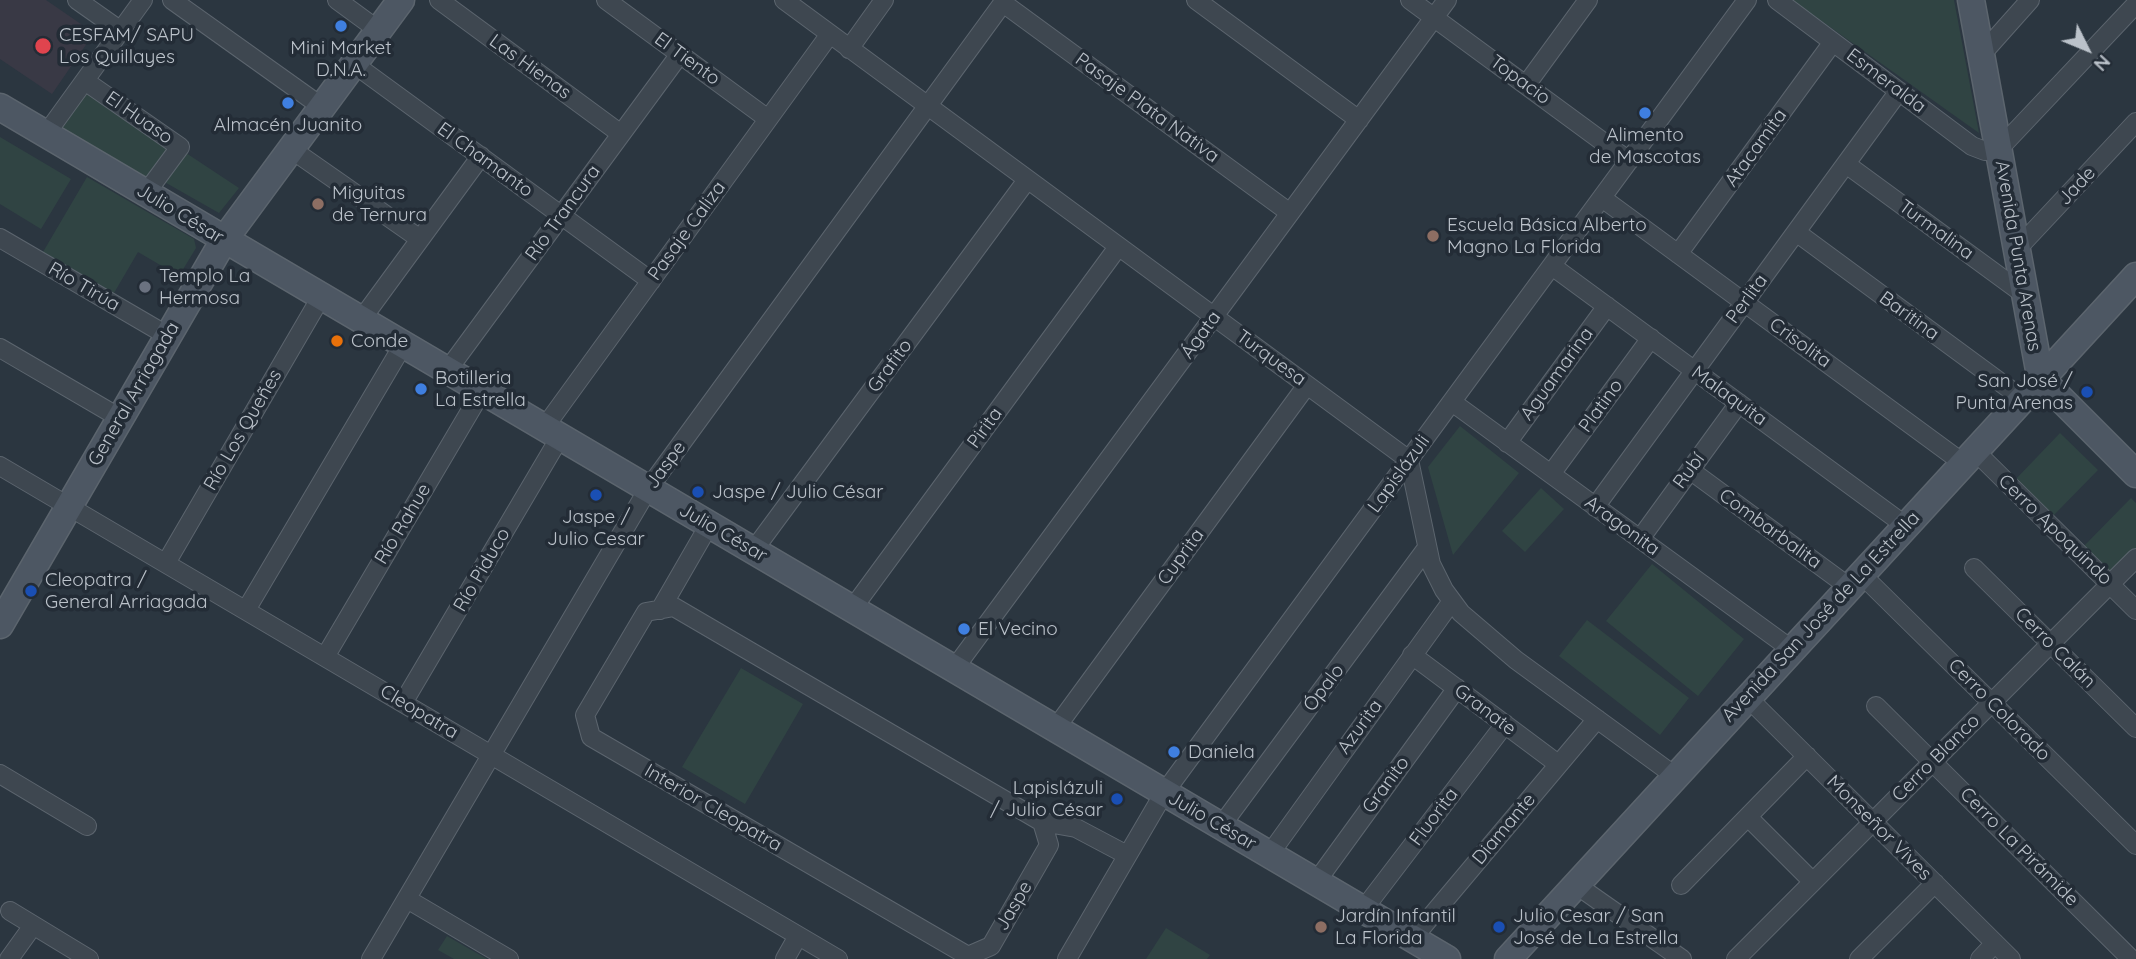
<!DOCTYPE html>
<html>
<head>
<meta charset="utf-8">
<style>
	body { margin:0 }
	#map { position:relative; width:2136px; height:959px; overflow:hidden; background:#2b3640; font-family:Quicksand,sans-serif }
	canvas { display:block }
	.north { position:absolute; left:2052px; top:14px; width:70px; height:70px; -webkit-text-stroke:5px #232c36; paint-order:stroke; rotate:133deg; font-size:19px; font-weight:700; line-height:28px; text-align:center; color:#bbc2ca }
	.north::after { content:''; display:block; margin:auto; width:24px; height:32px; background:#bbc2ca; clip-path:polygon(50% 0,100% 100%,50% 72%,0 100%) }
</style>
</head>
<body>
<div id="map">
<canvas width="2136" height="959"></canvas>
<div class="north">N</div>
</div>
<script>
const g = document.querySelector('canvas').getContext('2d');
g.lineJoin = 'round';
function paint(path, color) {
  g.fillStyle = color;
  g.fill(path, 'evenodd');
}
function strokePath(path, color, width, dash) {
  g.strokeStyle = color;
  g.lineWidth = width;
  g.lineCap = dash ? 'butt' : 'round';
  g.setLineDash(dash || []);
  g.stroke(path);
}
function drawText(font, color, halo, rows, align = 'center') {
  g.font = font + ' Quicksand,sans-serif';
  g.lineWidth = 7;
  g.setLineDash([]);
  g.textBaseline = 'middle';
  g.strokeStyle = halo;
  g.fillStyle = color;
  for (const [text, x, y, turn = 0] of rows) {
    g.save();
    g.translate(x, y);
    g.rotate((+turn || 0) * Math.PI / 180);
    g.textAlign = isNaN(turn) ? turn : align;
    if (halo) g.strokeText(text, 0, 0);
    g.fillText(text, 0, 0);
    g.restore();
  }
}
paint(new Path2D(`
	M0,0h46l48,33 -42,61 -52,-35z`), '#393945');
paint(new Path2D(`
	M1792,0h162l25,133z
	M88,89l85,59 -24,33 -92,-51z
	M0,137l71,42 -30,50 -41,-25z
	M183,151l56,37 -20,25 -58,-33z
	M87,177l107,62 2,9 -17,28 -41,-24 -24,41 -71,-41z
	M1460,426l59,47 -66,82 -25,-88z
	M2060,433l38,37 -47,48 -37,-37z
	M1541,488l23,21 -39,43 -23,-21z
	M2131,498l5,5v45l-26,26 -27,-27z
	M1652,564l92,75 -46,57 -92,-75z
	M1587,620l102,78 -29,37 -101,-79z
	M741,668l62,36 -58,100 -63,-37z
	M1166,928l44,27 -3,4h-61z
	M447,936l40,23h-33l-16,-9z`), '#304443');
const street = new Path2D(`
	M77,0l44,31
	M172,0l150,107
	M337,0l41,30
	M439,0l182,134
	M606,0l162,119
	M784,0l625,460 22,104 13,26 17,23 55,47 159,116
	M1196,0l163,120
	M1410,0l219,161
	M1777,0l195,146 13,5 14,-2 137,-145
	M1003,3l287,210
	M849,49l35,-49
	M1981,55l49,-55
	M354,64l297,217
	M85,81l95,66 -34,46
	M1526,85l62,-85
	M46,134l97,-134
	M291,149l129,90
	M1846,164l179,131
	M1602,198l361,265
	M1796,232l227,167
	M0,238l168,98
	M2017,249l119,-127
	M1678,254l155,-212
	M1552,266l354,260
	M361,320l120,-164
	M0,348l120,70
	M447,371l233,-317
	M1452,402l339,247
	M544,428l286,-394
	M1507,443l100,-137
	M1975,451l161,159
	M0,466l838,493
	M1690,470l159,117
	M1551,474l100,-136
	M1595,507l304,-416
	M1640,539l99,-136
	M753,551l274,-371
	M166,563l155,-266
	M1974,568l162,160
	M1861,574l275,271
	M674,607l368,215 7,23 -58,101 -23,10 -377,-219 -6,-22 61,-103z
	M852,609l266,-362
	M246,610l157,-265
	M660,610l49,-85
	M1412,655l146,109
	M325,657l157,-266
	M954,669l493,-669
	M1747,697l264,262
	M403,703l157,-266
	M1876,706l255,253
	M1055,729l252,-344
	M0,774l87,52
	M1748,817l65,65
	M1042,822l34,6 51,27
	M1221,826l205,-277
	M1269,855l183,-254
	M1316,882l141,-194
	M1575,884l107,75
	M1681,885l126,-129
	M407,899l102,60
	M1363,910l142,-186
	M10,911l79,48
	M1412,939l185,-220
	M9,959l23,-32
	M371,959l277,-470 357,-489
	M785,959l13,-23
	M1067,959l97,-166 583,-793
	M1736,959l400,-401
	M1859,959l76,-76
	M1980,959l15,-16`);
const secondary = new Path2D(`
	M1971,0l68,370 10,17 87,87
	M0,107l1447,852
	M0,625l224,-385 177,-240
	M1508,959l628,-683`);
strokePath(street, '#5c656e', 20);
strokePath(secondary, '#5c656e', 29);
strokePath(street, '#3e4750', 18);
strokePath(secondary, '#4d5763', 26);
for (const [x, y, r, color] of [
	[341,26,7,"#3f7fe0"],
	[43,46,9,"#e0444e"],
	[288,103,7,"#3f7fe0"],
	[1645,113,7,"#3f7fe0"],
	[318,204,7,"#8d6e63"],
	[1433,236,7,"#8d6e63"],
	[145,287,7,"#6b7280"],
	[337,341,7,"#e8710a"],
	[421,389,7,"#3f7fe0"],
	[2087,392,7,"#1a4fb4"],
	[698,492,7,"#1a4fb4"],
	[596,495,7,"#1a4fb4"],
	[31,591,7,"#1a4fb4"],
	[964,629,7,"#3f7fe0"],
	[1174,752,7,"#3f7fe0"],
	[1117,799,7,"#1a4fb4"],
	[1321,927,7,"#8d6e63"],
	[1499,927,7,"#1a4fb4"]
]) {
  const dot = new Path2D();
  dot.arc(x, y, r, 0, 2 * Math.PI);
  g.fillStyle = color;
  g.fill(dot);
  strokePath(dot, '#232c36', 2.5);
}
drawText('19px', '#bbc2ca', '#232c36', [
	["CESFAM/ SAPU",59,35],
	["Los Quillayes",59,57],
	["Mini Market",341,48,"center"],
	["D.N.A.",341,70,"center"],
	["Almacén Juanito",288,125,"center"],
	["Alimento",1645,135,"center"],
	["de Mascotas",1645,157,"center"],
	["Miguitas",332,193],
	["de Ternura",332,215],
	["Escuela Básica Alberto",1447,225],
	["Magno La Florida",1447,247],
	["Templo La",159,276],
	["Hermosa",159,298],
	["Conde",351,341],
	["Botilleria",435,378],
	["La Estrella",435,400],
	["San José /",2073,381,"right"],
	["Punta Arenas",2073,403,"right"],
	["Jaspe / Julio César",712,492],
	["Jaspe /",596,517,"center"],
	["Julio Cesar",596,539,"center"],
	["Cleopatra /",45,580],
	["General Arriagada",45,602],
	["El Vecino",978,629],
	["Daniela",1188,752],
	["Lapislázuli",1103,788,"right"],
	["/ Julio César",1103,810,"right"],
	["Jardín Infantil",1335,916],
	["La Florida",1335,938],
	["Julio Cesar / San",1513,916],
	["José de La Estrella",1513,938]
], 'left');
drawText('19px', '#bbc2ca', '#232c36', [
	["El Tiento",687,59,36],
	["Las Hienas",530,67,36],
	["Topacio",1520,80,36],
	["Esmeralda",1886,81,37],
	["Pasaje Plata Nativa",1147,108,36],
	["El Huaso",139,118,35],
	["Atacamita",1756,148,-54],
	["El Chamanto",485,160,36],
	["Jade",2077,186,-47],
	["Río Trancura",563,213,-54],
	["Julio César",180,214,31],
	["Turmalina",1936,230,36],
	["Pasaje Caliza",687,231,-54],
	["Avenida Punta Arenas",2018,256,80],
	["Río Tirúa",84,287,30],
	["Perlita",1747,299,-54],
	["Baritina",1909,316,36],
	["Ágata",1201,335,-54],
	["Crisolita",1800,343,36],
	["Turquesa",1271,358,36],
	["Grafito",890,366,-54],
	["Aguamarina",1557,374,-54],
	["General Arriagada",134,394,-60],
	["Malaquita",1729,396,36],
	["Platino",1601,406,-54],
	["Pirita",985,428,-54],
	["Río Los Queñes",243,430,-60],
	["Jaspe",666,465,-54],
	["Rubí",1689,471,-54],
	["Lapislázuli",1399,474,-54],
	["Río Rahue",403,524,-59],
	["Aragonita",1622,526,36],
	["Combarbalita",1770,529,36],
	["Cerro Apoquindo",2055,530,44],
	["Julio César",723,533,30],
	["Cuprita",1181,557,-54],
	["Río Piduco",482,570,-60],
	["Avenida San José de La Estrella",1821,617,-47],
	["Cerro Calán",2055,648,45],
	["Ópalo",1324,688,-53],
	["Granate",1485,710,37],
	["Cerro Colorado",1999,710,45],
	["Cleopatra",419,712,31],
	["Azurita",1360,727,-54],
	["Cerro Blanco",1936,758,-45],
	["Granito",1386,785,-54],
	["Interior Cleopatra",713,808,30],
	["Fluorita",1434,817,-53],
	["Julio César",1212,821,30],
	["Monseñor Vives",1879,828,45],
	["Diamante",1504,829,-50],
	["Cerro La Pirámide",2019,847,45],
	["Jaspe",1014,906,-60]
]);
</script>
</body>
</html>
